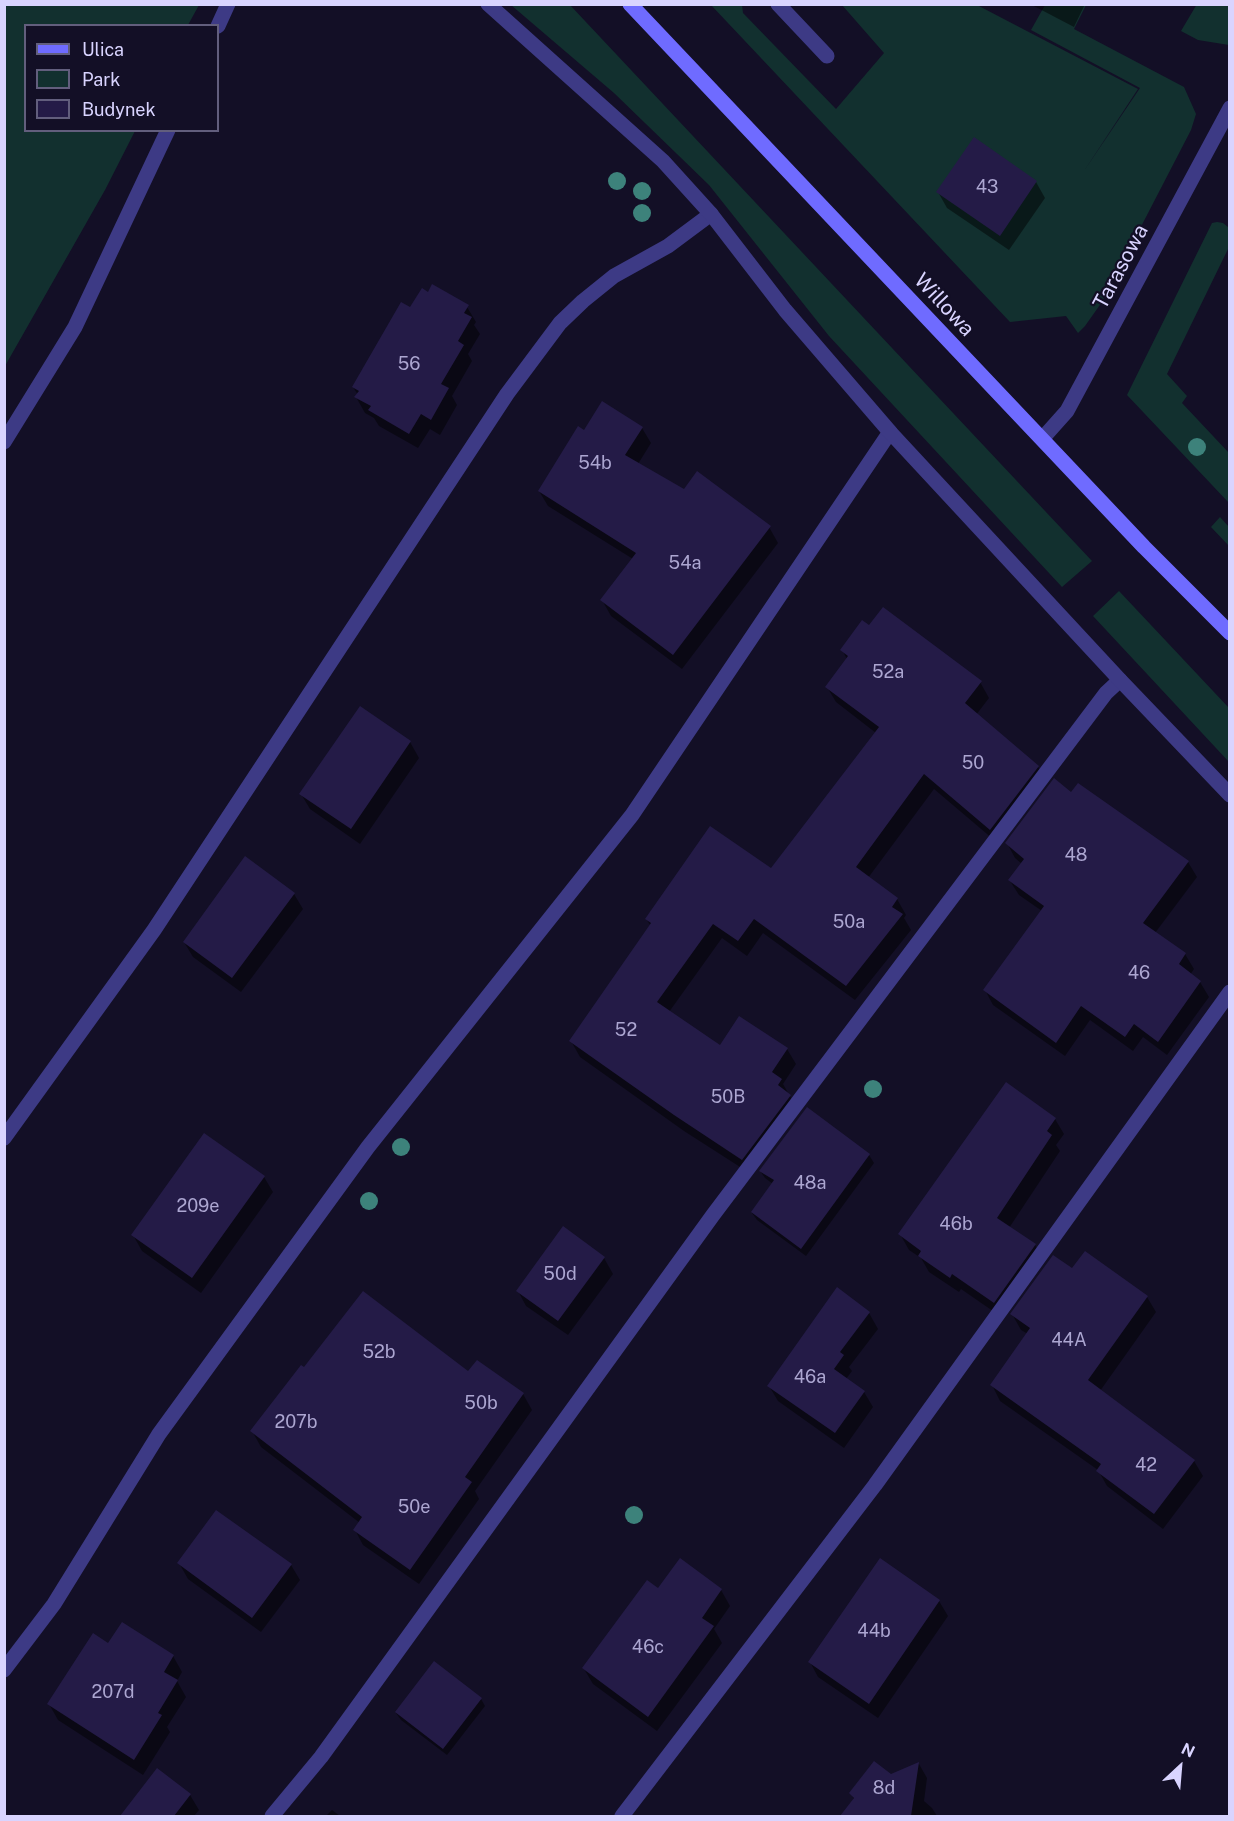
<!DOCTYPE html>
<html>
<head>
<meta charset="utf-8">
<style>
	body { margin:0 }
	#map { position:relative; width:1234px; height:1821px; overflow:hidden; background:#130f26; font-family:"Public Sans",sans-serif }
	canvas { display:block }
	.frame { position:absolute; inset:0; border:6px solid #d9d4ff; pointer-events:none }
	.legend { position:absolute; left:24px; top:24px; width:195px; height:108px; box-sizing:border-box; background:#130f26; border:2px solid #625e7d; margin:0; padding:8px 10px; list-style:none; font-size:18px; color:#d9d4ff }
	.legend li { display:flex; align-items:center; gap:12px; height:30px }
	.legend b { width:30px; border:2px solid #625e7d }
	.north { position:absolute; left:1150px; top:1737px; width:60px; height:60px; -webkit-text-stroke:4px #130f26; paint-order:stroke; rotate:26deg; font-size:16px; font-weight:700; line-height:24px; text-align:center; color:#d9d4ff }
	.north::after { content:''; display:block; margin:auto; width:21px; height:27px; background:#d9d4ff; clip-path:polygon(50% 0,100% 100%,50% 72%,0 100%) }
</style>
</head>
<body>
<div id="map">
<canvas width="1234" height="1821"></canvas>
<div class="frame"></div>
<ul class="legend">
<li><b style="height:8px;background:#6f6bff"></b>Ulica</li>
<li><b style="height:16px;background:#12302f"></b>Park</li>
<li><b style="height:16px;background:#241b47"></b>Budynek</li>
</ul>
<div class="north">N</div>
</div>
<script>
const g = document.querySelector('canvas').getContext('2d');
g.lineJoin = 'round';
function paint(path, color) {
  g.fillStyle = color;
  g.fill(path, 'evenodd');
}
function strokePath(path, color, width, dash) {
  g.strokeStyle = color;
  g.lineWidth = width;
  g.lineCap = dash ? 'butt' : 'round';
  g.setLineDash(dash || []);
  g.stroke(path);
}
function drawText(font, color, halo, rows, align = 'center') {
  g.font = font + ' "Public Sans",sans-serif';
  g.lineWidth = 4.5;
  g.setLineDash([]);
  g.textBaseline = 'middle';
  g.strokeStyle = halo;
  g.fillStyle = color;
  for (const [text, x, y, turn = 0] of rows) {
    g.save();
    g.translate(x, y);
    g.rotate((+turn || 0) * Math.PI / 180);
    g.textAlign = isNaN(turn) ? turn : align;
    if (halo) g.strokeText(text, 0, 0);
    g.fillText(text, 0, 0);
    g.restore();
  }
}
paint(new Path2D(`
	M5,4l194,1 -11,20 -162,1v104l109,1 -30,59 -100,176z
	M1197,4l32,1v40l-31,-5 -17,-9z
	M511,5h59l522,556 -30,26 -233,-251 -120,-151 -95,-92z
	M711,5h31l1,8 93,96 48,-56 -42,-48h135l161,84 -54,82 56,-83 -109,-58 14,-25h41l-12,24 110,58 12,27 -5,16 -89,172 -17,24 -7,7 -12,-17 -56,6z
	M1217,222l6,1 5,4 1,7v13l-62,127 20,22 -5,7 47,50v50l-102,-108 85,-172z
	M1220,517l9,10v19l-18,-19z
	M1119,591l110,117v54l-136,-146z`), '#12302f');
paint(new Path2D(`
	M1030,4h55l-11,23z
	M974,139l62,43 9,16 -36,52 -62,-42 -9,-16z
	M429,294l38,13 9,15 -2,3 6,9 -12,20 4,7 -20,35 5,9 -17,30 -10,-6 -12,19 -39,-22 -5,-8 -9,-5 -9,-16 2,-2 -5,-8 58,-78z
	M642,428l9,15 -13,21 47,27 84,36 9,16 -96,126 -71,-53 -9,-16 31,-41 -85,-53 -9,-15 45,-59z
	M842,650l138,32 9,16 -13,17 62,52 9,15 -47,63 -66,-56 -66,89 29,21 9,16 -2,3 7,12 -56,70 -92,-67 -16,23 -25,-18 -53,74 51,35 67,2 9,15 -13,20 16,28 -48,62 -67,-43 -104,-74 -9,-16 80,-115 -5,-7 125,-49 105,-137 -40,-31 -9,-15 20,-28z
	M360,708l50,34 9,16 -59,86 -50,-35 -9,-15z
	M1071,794l117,68 9,15 -42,56 30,21 9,15 -4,6 10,7 9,15 -42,58 -24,-18 -10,14 -43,-31 -25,36 -72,-51 -8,-15 57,-79 -23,-16 -9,-14 12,-17 -7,-6 -8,-15z
	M294,894l9,15 -62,83 -48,-35 -9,-15z
	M807,1109l62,46 5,8 -68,93 -49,-36 -5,-7 21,-29 -8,-6 -5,-7z
	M1055,1119l9,15 -8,11 4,6 -51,77 26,17 9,16 -41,57 -42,-29 -2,3 -30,-20 -8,-14 -12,-8 -9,-16z
	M264,1177l9,15 -72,101 -59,-42 -9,-16z
	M604,1258l9,16 -45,61 -42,-29 -8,-15z
	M1073,1270l74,27 9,15 -56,79 94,70 9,15 -40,53 -56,-43 -9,-16 -98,-69 -8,-16 36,-51 -7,-4 -9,-16z
	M869,1313l9,16 -29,38 3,4 -6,8 18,13 9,15 -29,41 -66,-47 -9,-15z
	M305,1369l218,25 9,16 -57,81 4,8 -60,85 -56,-39 -8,-15 5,-7 -99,-76 -9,-16z
	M179,1563l112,2 9,15 -39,52 -73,-53z
	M659,1590h62l9,16 -16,23 8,14 -65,88 -64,-47 -9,-15z
	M939,1601l9,15 -70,102 -60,-41 -8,-15z
	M109,1645l64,11 9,16 -5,9 9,16 -19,30 3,5 -27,43 -85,-55 -9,-16z
	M481,1699l4,7 -38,49 -46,-35 -5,-7z
	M919,1764l8,14 -3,23 8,7 5,8h-95l12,-16 -3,-7z
	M158,1770l32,25 9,15 -5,6h-72z
	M332,1810l8,6h-14z`), '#0007');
paint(new Path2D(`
	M974,137l63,44 -37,55 -64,-44z
	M432,284l37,21 -5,8 8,4 -14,24 6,4 -23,39 8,4 -18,32 -10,-6 -12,20 -41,-24 3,-4 -17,-9 5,-6 -7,-4 49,-85 9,5 12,-19 6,4z
	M602,401l41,26 -18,28 59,34 13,-18 74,55 -98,129 -73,-55 36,-47 -98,-62 40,-65 6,4z
	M883,607l99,74 -17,22 74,63 -49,64 -66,-56 -68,93 42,31 -6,9 11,7 -57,72 -92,-67 -16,22 -25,-17 -56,78 63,43 19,-29 49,32 -16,24 10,7 -4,6 13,10 -49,65 -68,-45 -105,-74 82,-118 -6,-4 65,-93 61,42 108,-141 -54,-40 23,-31 -8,-6 22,-30 7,5z
	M360,706l51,35 -60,88 -52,-35z
	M1054,778l17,14 7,-9 111,78 -46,62 43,30 -7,11 22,17 -43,61 -24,-18 -9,13 -44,-31 -25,37 -73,-53 61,-84 -36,-26 16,-21 -19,-16z
	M245,856l50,37 -63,85 -49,-36z
	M1006,1082l50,36 -9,13 5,4 -55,83 39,26 -42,59 -42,-29 -2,4 -32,-22 3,-5 -23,-17z
	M807,1107l63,47 -69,95 -50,-37 23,-32 -15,-9z
	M204,1133l61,43 -73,102 -61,-43z
	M563,1226l42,31 -47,64 -42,-30z
	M1085,1251l63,45 -60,84 107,80 -41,54 -58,-43 5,-7 -111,-79 40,-57 -20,-14 43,-59 19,13z
	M837,1287l33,25 -30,40 4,3 -10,14 31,22 -30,42 -68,-47z
	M363,1291l105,80 9,-11 47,33 -59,84 7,5 -62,88 -57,-40 9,-13 -112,-86 51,-66 3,2z
	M216,1510l76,54 -40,54 -75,-55z
	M680,1558l42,31 -20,29 12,8 -66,91 -66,-49 65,-88 11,8z
	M880,1558l60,42 -71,104 -61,-42z
	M122,1622l52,33 -10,17 14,8 -20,33 4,2 -28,45 -87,-56 46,-71 15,10z
	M434,1661l48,37 -39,51 -48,-37z
	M874,1761l17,13 28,-12 -8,54h-71l14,-18 -5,-5z
	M157,1768l34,26 -17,22h-54z`), '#241b47');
strokePath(new Path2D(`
	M778,4l49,52
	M218,26l10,-22
	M4,442l71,-115 93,-197
	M4,1138l150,-208 353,-536 53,-71 23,-22 31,-25 54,-30 43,-32
	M4,1670l50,-66 105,-170 209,-287 264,-332 258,-383
	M272,1816l49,-59 392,-542 393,-522 14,-13
	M622,1816l253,-331 355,-493`), '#3d3a85', 15);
strokePath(new Path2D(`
	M488,4l175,157 48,53 74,96 105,122 230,248 110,115
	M1042,439l25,-28 163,-303`), '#3d3a85', 15);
strokePath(new Path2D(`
	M630,4l514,543 86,86`), '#6f6bff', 15);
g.fillStyle = '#3d827b';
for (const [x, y] of [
	[617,181],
	[642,191],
	[642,213],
	[1197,447],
	[873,1089],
	[401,1147],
	[369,1201],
	[634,1515]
]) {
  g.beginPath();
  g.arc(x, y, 9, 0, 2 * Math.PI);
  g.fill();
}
drawText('18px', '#aca6d1', null, [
	["43",987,187],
	["56",409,364],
	["54b",595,463],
	["54a",685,563],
	["52a",888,672],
	["50",973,763],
	["48",1076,855],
	["50a",849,922],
	["46",1139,973],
	["52",626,1030],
	["50B",728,1097],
	["48a",810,1183],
	["209e",198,1206],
	["46b",956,1224],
	["50d",560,1274],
	["44A",1069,1340],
	["52b",379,1352],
	["46a",810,1377],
	["50b",481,1403],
	["207b",296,1422],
	["42",1146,1465],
	["50e",414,1507],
	["44b",874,1631],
	["46c",648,1647],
	["207d",113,1692],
	["8d",884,1788]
]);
drawText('21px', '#d9d4ff', '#130f26', [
	["Tarasowa",1121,267,-62],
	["Willowa",944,305,47]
]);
</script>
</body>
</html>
